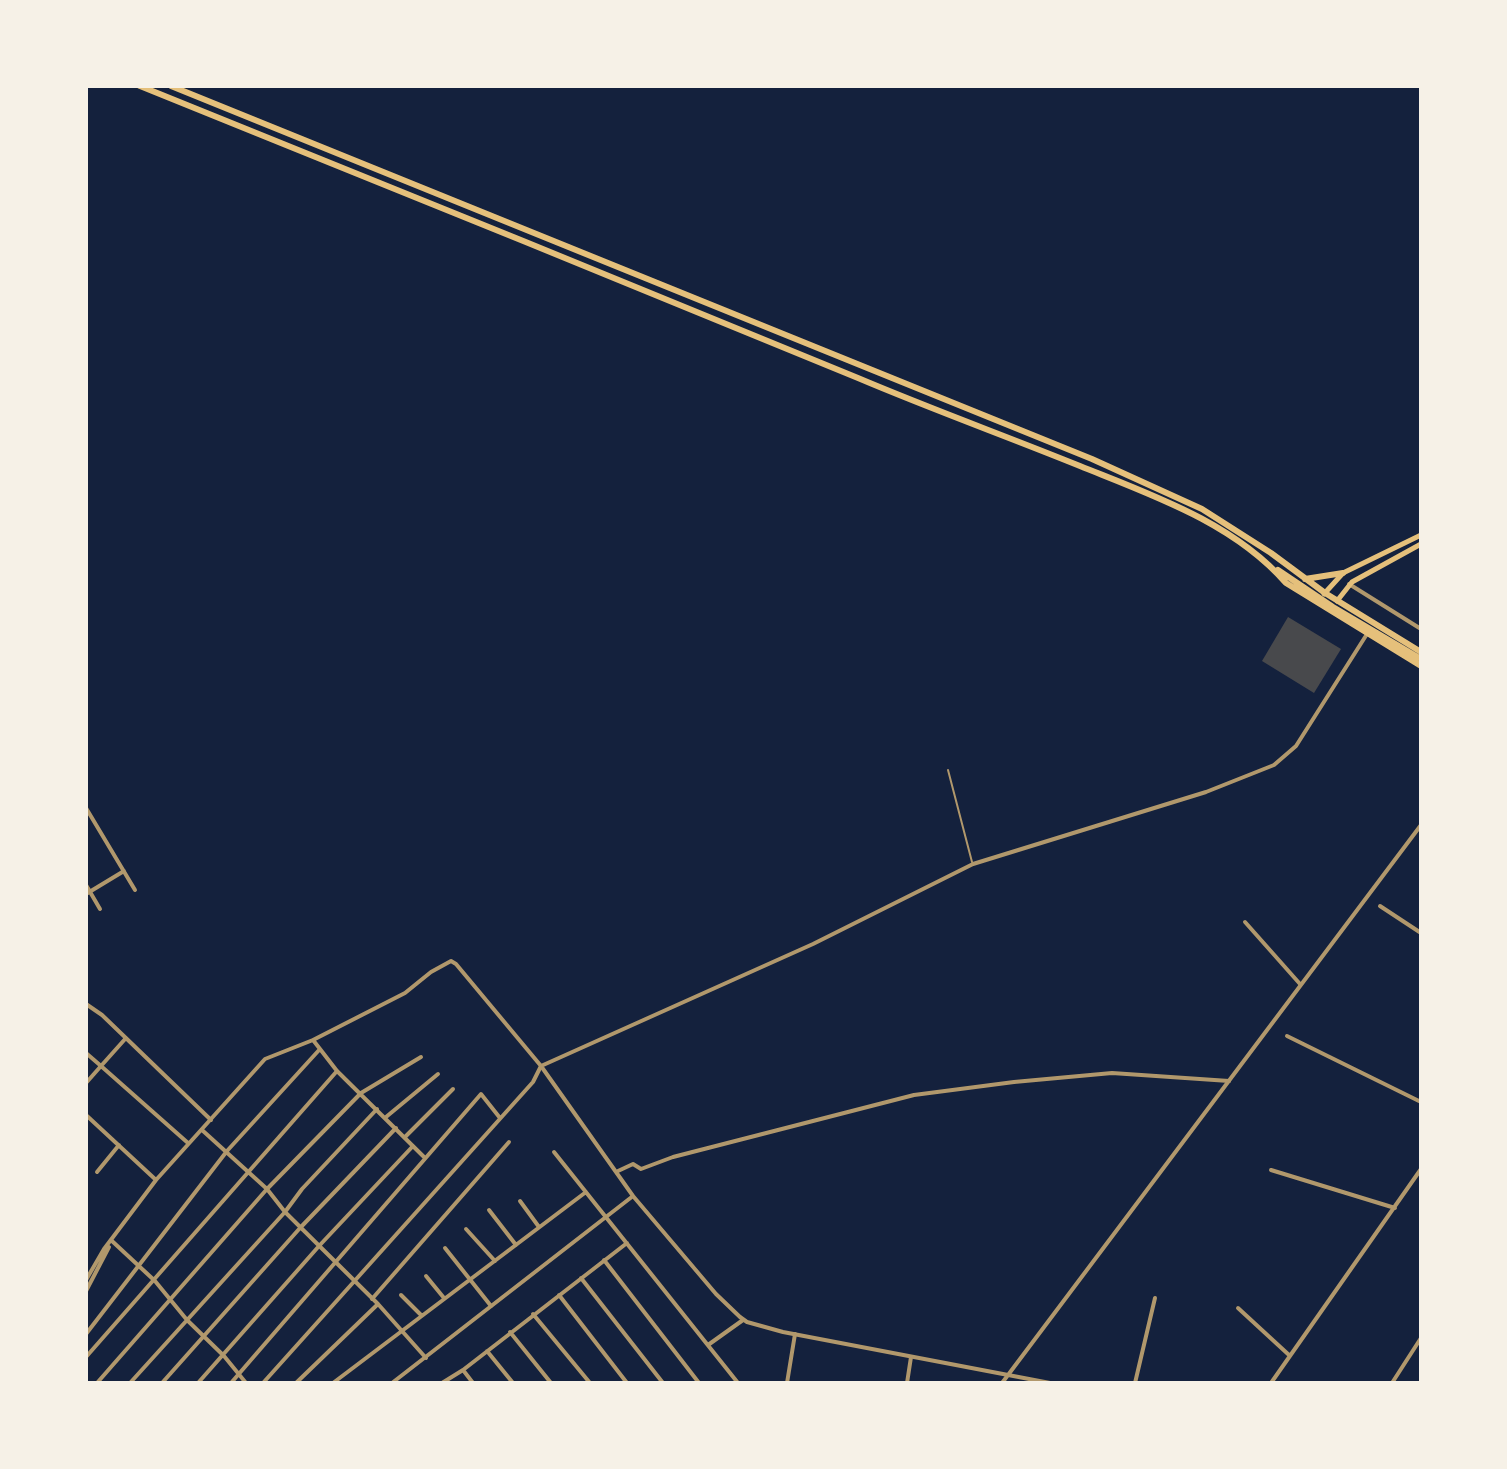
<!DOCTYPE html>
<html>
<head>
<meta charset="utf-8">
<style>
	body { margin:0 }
	#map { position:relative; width:1507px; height:1469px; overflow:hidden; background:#14213d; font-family:"IBM Plex Serif",serif }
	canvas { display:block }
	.frame { position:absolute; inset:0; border:88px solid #f6f1e7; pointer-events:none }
</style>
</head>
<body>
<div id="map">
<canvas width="1507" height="1469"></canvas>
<div class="frame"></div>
</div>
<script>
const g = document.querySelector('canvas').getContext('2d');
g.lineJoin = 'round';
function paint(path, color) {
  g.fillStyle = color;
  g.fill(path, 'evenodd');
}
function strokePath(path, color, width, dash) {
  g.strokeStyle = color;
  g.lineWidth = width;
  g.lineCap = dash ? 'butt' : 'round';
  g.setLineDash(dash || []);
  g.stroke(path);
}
paint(new Path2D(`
	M1288,617l53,32 -27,44 -52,-32z`), '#48494c');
strokePath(new Path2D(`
	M948,770l24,92`), '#b1986c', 2);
strokePath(new Path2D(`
	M1349,584l72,45
	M86,808l49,82
	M86,885l14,24
	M86,894l38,-23
	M1380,906l41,27
	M1245,922l55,62
	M86,1004l16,11 109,105
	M1287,1036l134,66
	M126,1038l-25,28 87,77
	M86,1053l15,13 -15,17
	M86,1115l70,65
	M386,1117l52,-43
	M202,1130l65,59 18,23 93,92 48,54
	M405,1137l48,-48
	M554,1152l184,231
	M1271,1170l124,38
	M618,1171l15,-7 8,5 32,-12 241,-62 100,-13 98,-9 117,8
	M97,1172l22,-27
	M520,1201l19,26
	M489,1210l27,35
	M466,1229l29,32
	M112,1241l43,40 32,39 37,36 22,27
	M445,1248l46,58
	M604,1260l95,123
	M426,1276l18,22
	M581,1278l82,105
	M86,1280l18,-31 52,-69 109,-121 48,-19 7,9
	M86,1291l23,-44
	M401,1295l20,20
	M559,1295l68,88
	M372,1299l137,-157
	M1238,1308l51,47
	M533,1314l57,69
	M510,1332l41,51
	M86,1334l141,-183 93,-102 17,22 88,87
	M708,1345l35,-25
	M487,1351l26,32
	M86,1357l251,-286
	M463,1370l10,13
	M97,1383l170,-194 94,-96 60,-36
	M130,1383l155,-171 17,-23 75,-80
	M162,1383l138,-155 96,-100
	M198,1383l121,-137 94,-100
	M231,1383l250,-289 19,24
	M263,1383l270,-301 8,-16 -85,-102 -5,-3 -20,11 -26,21 -92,47
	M296,1383l82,-79
	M333,1383l253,-191
	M442,1383l21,-13 164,-127
	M787,1383l8,-49
	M907,1383l4,-26
	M1135,1383l20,-85
	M1271,1383l150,-214
	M1392,1383l29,-45`), '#b1986c', 4);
strokePath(new Path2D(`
	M633,1196l83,98 24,23 7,5 36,10 267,51
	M392,1383l241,-187 -92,-130 272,-122 160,-80 233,-72 68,-27 22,-19 71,-112
	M1002,1383l419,-558`), '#b1986c', 4);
strokePath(new Path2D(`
	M1324,594l19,-21 78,-38
	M1337,601l15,-19 69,-38`), '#e5c07b', 5);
strokePath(new Path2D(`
	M140,86c240,97 479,193 718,292 73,31 148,58 222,88 72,29 154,57 206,117l135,83
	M171,86l921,373 110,50 69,44 54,40 96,59
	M1278,570l55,37 88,52
	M1305,579l38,-6`), '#e5c07b', 6);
</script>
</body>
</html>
